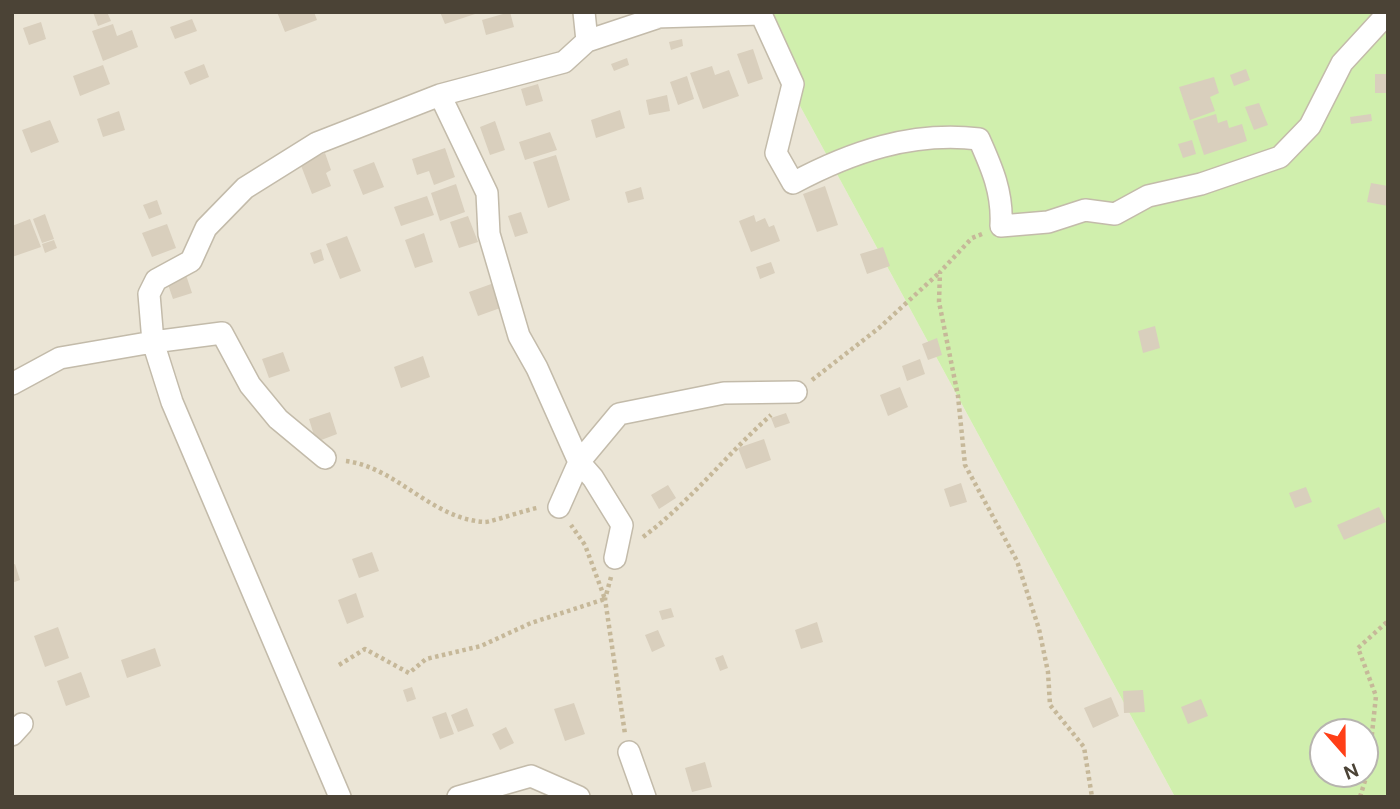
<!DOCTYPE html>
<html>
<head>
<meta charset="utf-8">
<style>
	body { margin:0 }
	#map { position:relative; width:1400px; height:809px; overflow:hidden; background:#f6f2e9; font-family:"DM Sans",sans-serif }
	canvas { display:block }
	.frame { position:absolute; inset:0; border:14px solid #4b4336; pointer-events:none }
	.north { position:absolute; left:1309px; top:718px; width:70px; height:70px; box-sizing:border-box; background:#fff; border:2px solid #b7b4af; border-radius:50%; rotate:159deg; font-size:19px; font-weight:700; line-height:28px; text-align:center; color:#4b4336 }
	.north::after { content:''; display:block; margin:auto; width:24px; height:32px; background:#ff3f17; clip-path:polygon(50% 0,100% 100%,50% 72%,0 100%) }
</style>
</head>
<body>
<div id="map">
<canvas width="1400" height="809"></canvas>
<div class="frame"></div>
<div class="north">N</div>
</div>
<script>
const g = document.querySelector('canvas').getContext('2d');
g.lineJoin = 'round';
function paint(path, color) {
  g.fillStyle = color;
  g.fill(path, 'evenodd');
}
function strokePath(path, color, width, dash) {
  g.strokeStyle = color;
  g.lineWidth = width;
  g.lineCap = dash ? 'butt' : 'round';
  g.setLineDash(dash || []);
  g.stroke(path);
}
paint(new Path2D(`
	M12,12h737l426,785h-1163z`), '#ebe5d6');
paint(new Path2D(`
	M749,12h639v785h-213zM1323,732h42v42h-42z`), '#d0efad');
paint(new Path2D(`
	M93,12h14l4,9 -13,5z
	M277,12h37l3,8 -32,12z
	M440,12h38v1l-33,11z
	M510,12l4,15 -28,8 -4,-15z
	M192,19l5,12 -22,8 -5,-12z
	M41,22l5,17 -17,6 -6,-17z
	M113,24l4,12 15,-6 6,17 -35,14 -11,-30z
	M682,39l1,7 -12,4 -2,-8z
	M753,49l10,30 -15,5 -11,-30z
	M627,58l2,7 -15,6 -3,-7z
	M204,64l5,13 -19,8 -6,-13z
	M103,65l7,19 -30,12 -7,-20z
	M712,66l3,9 14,-5 10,26 -36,13 -13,-36z
	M1246,69l4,11 -16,6 -4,-11z
	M1375,74h13v19h-13z
	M687,76l7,23 -16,6 -8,-23z
	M1214,77l5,16 -9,4 5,14 -25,9 -11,-33z
	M538,84l5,17 -17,5 -5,-17z
	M667,95l3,16 -21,4 -3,-15z
	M1259,103l9,22 -14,5 -9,-23z
	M620,110l5,18 -29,10 -5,-18z
	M119,111l6,19 -22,7 -6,-18z
	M1216,114l2,9 9,-3 2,8 13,-4 5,17 -43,14 -11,-34z
	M1371,114l1,7 -21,3 -1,-7z
	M50,120l9,22 -28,11 -9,-23z
	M495,121l10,29 -15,5 -10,-28z
	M550,132l7,18 -32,10 -6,-18z
	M1192,140l4,14 -13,4 -5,-14z
	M445,148l10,29 -21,8 -5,-14 -12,4 -5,-16z
	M325,153l6,17 -5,3 5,13 -19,8 -12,-31z
	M556,155l14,45 -22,8 -15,-46z
	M374,162l10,25 -21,8 -10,-25z
	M1371,183l17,3v20l-21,-4z
	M456,184l9,28 -25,9 -9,-28z
	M825,186l13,39 -21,7 -14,-38z
	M641,187l3,12 -16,4 -3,-11z
	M427,196l7,19 -33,11 -7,-19z
	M157,200l5,14 -13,5 -6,-14z
	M521,212l7,21 -13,4 -7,-21z
	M45,214l9,25 -12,4 -9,-24z
	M754,215l2,7 9,-4 4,9 5,-2 6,16 -29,11 -12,-31z
	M468,216l10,26 -19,6 -9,-26z
	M30,219l11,28 -29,10v-31z
	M167,224l9,24 -24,9 -10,-24z
	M424,233l9,29 -18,6 -10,-28z
	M347,236l14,35 -21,8 -14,-35z
	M54,240l3,8 -12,5 -3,-9z
	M883,247l7,19 -23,8 -7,-20z
	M321,249l3,11 -10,4 -4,-11z
	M771,262l4,11 -15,6 -4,-12z
	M184,269l8,24 -19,6 -8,-23z
	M494,283l9,24 -25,9 -9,-24z
	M1155,326l5,22 -17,5 -5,-22z
	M937,338l5,17 -14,5 -6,-16z
	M283,352l7,19 -21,7 -7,-19z
	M423,356l7,21 -29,11 -7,-21z
	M920,359l5,15 -18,7 -5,-15z
	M900,387l8,20 -20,9 -8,-21z
	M330,412l7,22 -21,8 -7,-23z
	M786,413l4,10 -15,5 -4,-10z
	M764,439l7,21 -25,9 -8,-21z
	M961,483l6,19 -17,5 -6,-18z
	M668,485l8,13 -17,11 -8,-14z
	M1306,487l6,15 -17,6 -6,-15z
	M1379,507l7,15 -42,18 -7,-15z
	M372,552l7,19 -20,7 -7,-19z
	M15,564l5,16 -8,3v-18z
	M356,593l8,24 -17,7 -9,-24z
	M671,608l3,9 -12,3 -3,-9z
	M817,622l6,20 -22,7 -6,-19z
	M58,627l11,31 -24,9 -11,-31z
	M658,630l7,16 -13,6 -7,-17z
	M155,648l6,18 -34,12 -6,-18z
	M723,655l5,13 -8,3 -5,-13z
	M81,672l9,25 -24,9 -9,-25z
	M412,687l4,12 -9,3 -4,-12z
	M1143,690l2,22 -21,1 -1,-22z
	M1111,697l8,19 -26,12 -9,-20z
	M1201,699l7,17 -20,8 -7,-17z
	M574,703l11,31 -20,7 -11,-32z
	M467,708l7,18 -16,6 -7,-17z
	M446,712l8,22 -14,5 -8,-22z
	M506,727l8,16 -14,7 -8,-16z
	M705,762l7,25 -20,5 -7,-24z`), '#d9cfbd');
const minor = new Path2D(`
	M584,12l3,29
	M655,17l106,-3 32,70 -17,69 17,30c58,-31 119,-52 186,-44 13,29 24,54 22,87l47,-4 37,-12 30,4 33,-18 53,-12 79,-27 30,-31 32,-63 46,-50
	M440,95l47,98 2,41 30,102 18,32 42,94 14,16 29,47 -7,33
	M12,384l48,-26 93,-16 -4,-48 7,-14 35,-19 15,-33 39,-40 72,-45 123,-48 124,-33 23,-21 81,-27
	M325,458l-47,-39 -28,-34 -28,-52 -69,9 19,60 168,395
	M559,507l20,-45 40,-48 105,-21 72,-1
	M12,735l10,-11
	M629,752l16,45
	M458,797l73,-21 48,21`);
strokePath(minor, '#c3bbaa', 24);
strokePath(new Path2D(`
	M982,234l-10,4 -32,34 -1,30 19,94 7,69 52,96 22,68 9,43 2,33 34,42 8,50
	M812,380l67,-52 60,-55
	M346,461c52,7 85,58 139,61 6,0 41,-12 52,-14
	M643,537c47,-35 84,-83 128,-122
	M611,577l-6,22 20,135
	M339,665l26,-16 44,24 17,-14 55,-13 50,-23 74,-24 -20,-54 -14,-20
	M1360,797l8,-26 8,-75 -18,-48 30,-27`), '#c6b899', 4.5, [3.5, 3.5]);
strokePath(minor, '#fff', 21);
</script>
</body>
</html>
